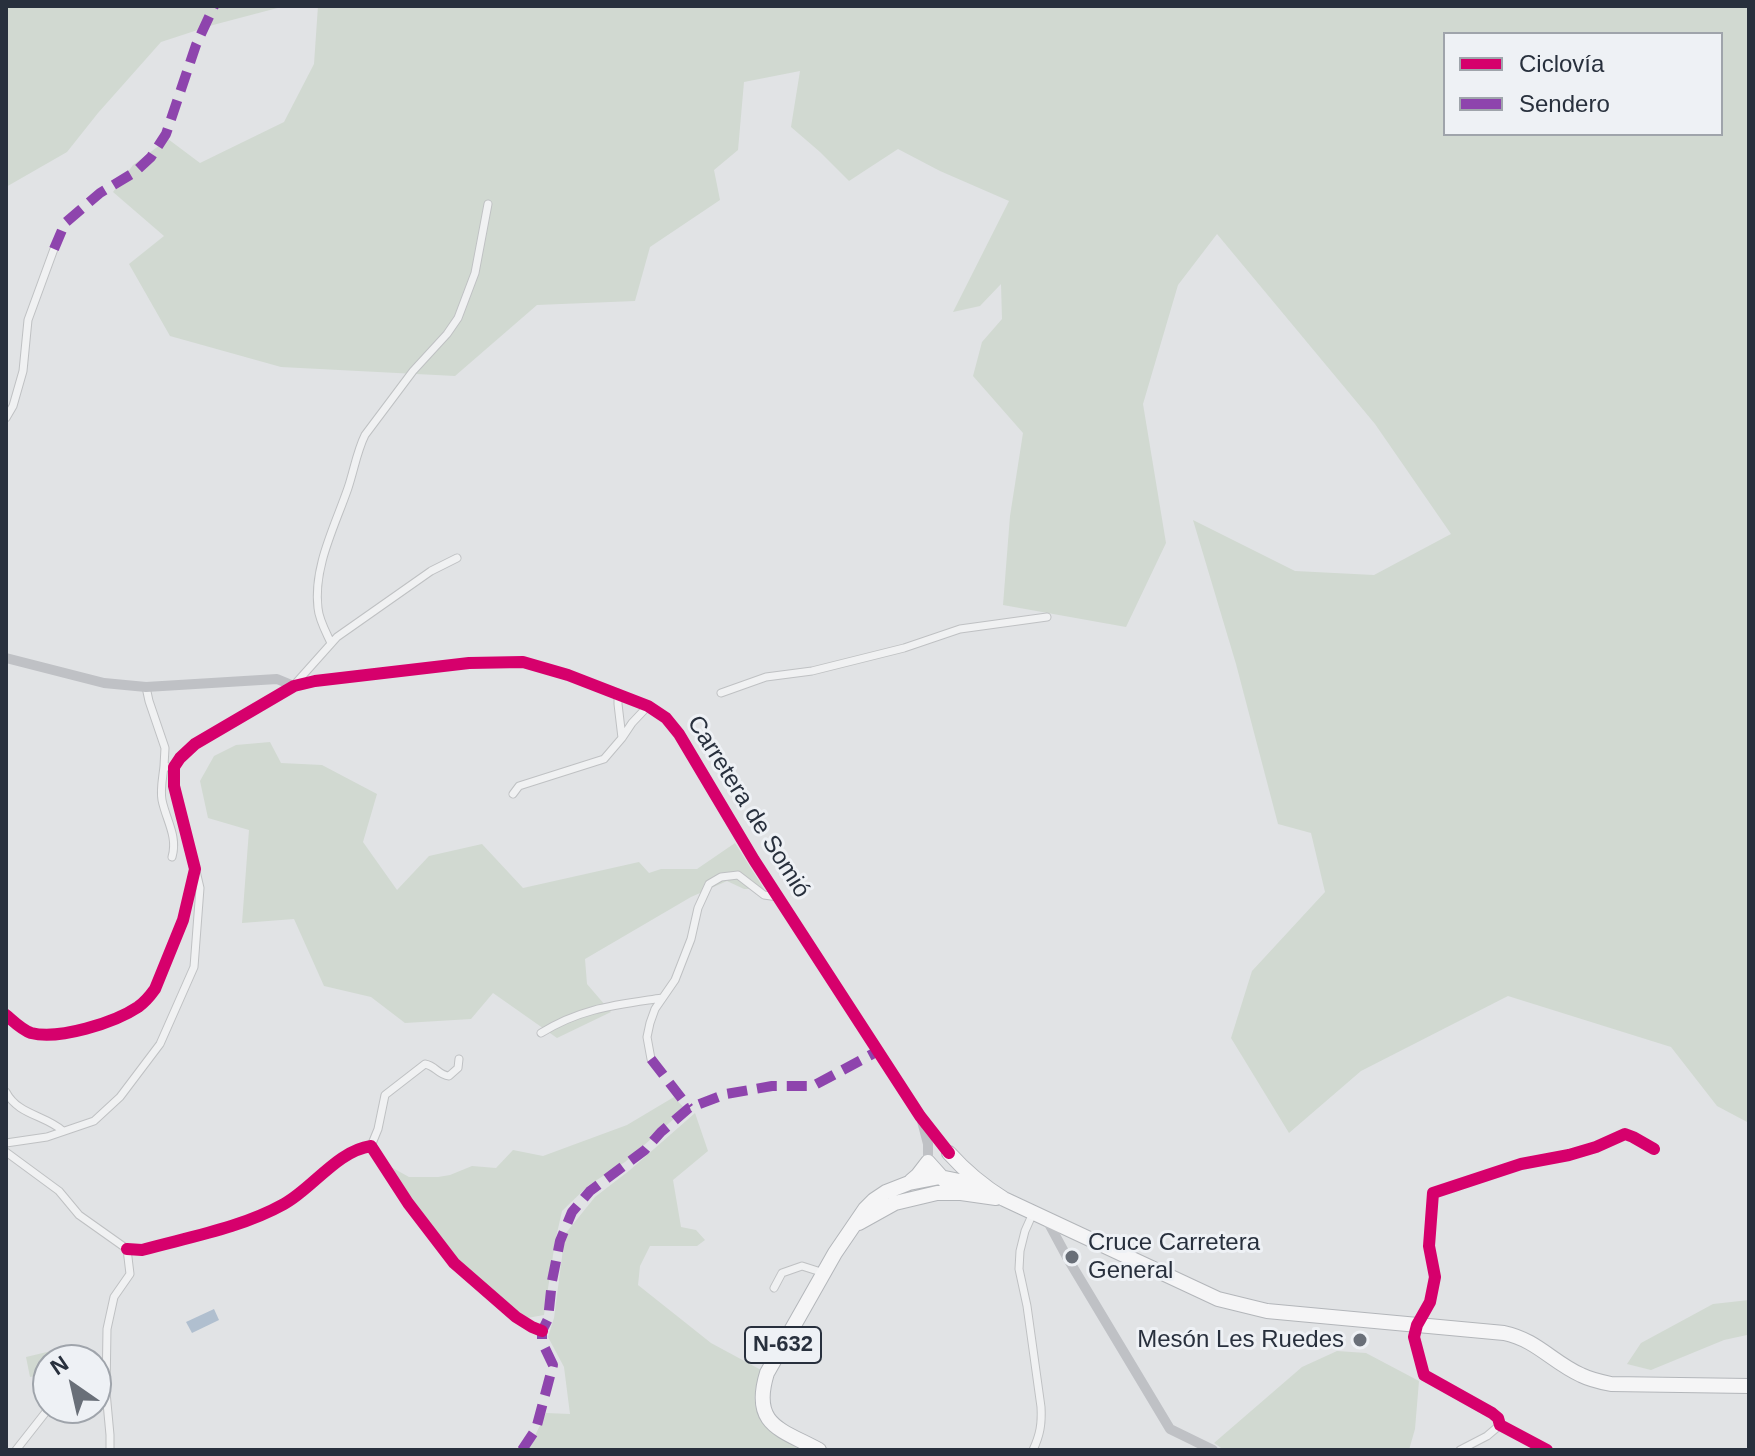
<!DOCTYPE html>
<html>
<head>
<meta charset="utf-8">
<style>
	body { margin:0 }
	#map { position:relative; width:1755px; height:1456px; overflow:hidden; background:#e1e3e5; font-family:Arial,sans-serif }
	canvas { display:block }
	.frame { position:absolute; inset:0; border:8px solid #28303d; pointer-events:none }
	.legend { position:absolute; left:1443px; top:32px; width:280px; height:104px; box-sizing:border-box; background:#eef1f5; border:2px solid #9fa4ab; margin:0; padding:10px 14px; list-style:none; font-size:24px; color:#28303d }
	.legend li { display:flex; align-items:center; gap:16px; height:40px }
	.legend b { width:40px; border:2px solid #9fa4ab }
	.north { position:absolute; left:32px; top:1344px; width:80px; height:80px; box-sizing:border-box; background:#eef1f5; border:2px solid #9fa4ab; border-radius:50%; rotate:326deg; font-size:22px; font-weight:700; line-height:32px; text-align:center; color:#28303d }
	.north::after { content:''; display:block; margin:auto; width:28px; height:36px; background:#696f78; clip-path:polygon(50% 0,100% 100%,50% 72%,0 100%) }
</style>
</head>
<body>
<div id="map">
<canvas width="1755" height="1456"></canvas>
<div class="frame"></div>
<ul class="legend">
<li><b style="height:10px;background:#d6006c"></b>Ciclovía</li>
<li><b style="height:10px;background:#8e44ad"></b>Sendero</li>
</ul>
<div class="north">N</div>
</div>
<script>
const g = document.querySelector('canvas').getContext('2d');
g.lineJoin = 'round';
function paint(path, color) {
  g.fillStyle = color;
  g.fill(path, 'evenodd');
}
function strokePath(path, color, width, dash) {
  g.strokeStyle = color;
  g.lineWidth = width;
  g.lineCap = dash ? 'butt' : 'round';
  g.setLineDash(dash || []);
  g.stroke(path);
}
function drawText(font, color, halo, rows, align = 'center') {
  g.font = font + ' Arial,sans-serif';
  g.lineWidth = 6;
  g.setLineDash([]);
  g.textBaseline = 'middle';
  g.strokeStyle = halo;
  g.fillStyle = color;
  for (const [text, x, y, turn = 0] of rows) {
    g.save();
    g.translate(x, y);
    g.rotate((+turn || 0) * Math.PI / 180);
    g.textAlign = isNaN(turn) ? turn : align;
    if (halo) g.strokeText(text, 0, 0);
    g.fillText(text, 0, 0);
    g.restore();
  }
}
paint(new Path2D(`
	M6,6h279l-72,19 -52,17 -63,71 -31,39 -61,35z
	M318,6h1431v1117l-32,-17 -46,-59 -163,-51 -147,75 -72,62 -58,-95 21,-67 73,-79 -14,-59 -33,-9 -42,-160 -43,-144 102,51 79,4 77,-41 -76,-110 -158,-190 -39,51 -35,119 23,139 -40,84 -123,-22 7,-89 13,-83 -50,-57 9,-34 20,-23 -1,-35 -21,22 -27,6 56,-111 -69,-30 -42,-22 -49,32 -29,-29 -29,-25 9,-56 -56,11 -6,68 -24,20 6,30 -70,47 -15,54 -98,4 -82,71 -174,-9 -111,-31 -41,-72 35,-28 -51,-44 20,-27 35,-26 32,24 84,-41 30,-58zM1445,34h276v100h-276z
	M270,742l11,21 41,2 55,29 -14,48 34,48 32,-34 53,-12 41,44 116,-26 10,11 12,-4h36l38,-26 29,46h-20l-17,-8 -36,16 -106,62 2,25 24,28 -54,26 -64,-45 -22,26 -66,4 -34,-26 -47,-11 -30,-67 -52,4 7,-93 -41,-12 -8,-37 14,-25 22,-11z
	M674,1097l11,12 -60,53 -36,23 -27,26 -7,31 -11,73 -17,3 -72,-58 -44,-59 -20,-34 18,10h29l12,-2 22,-9 24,2 17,-18 30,6 84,-31z
	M695,1113l13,38 -35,29 8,47 15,3 9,10 -8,6h-47l-10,20 -2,19 73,58 50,27c-17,45 3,57 39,80h-272l18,-37 24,1 -6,-47 -16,-30 6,-19 11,-84 30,-37 35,-27z
	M1749,1300v36l-2,-1 -23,5 -73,30 -24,-6 14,-21 72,-39z
	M68,1347l3,13h-23v13l-18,4 -4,-20z
	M1337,1351l29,2 53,28 -4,48 -6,21h-185l-10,-7 88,-76z`), '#d1d9d1');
paint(new Path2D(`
	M214,1309l5,11 -27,13 -6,-11z`), '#b0bfcf');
const street = new Path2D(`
	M6,418l7,-12 10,-35 5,-51 26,-71
	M331,643c-5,-11 -12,-23 -13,-35 -5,-41 17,-82 30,-120 6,-18 9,-37 17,-53l48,-64 34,-37 11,-16 17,-45 13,-69
	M295,684l42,-47 94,-66 26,-13
	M146,687l3,14 16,47 -1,18 4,1
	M721,693l45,-16 46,-6 92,-23 56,-19 87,-12
	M622,738l10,-15 16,-17
	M164,766c-1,11 -4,23 -2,34 4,20 16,36 10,57
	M513,794l6,-8 85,-27 18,-21 -4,-34v-11
	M541,1033c40,-25 75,-28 121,-35
	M651,1059l-4,-22 3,-14 5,-14 20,-29 16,-41 7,-31 11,-24 12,-7 17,-2 26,20 14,2
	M6,1092c12,23 39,23 57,39
	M6,1143l41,-6 47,-16 26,-24 40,-53 34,-77 6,-79 -4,-17
	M371,1146l7,-17 7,-34 40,-31c11,2 13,11 24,12l9,-8 1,-9
	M6,1152l53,39 20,24 48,34 3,25 -16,23 -7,32 -1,63 4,43v15
	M127,1249l15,1c47,-13 99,-22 142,-46 29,-16 53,-53 87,-58l37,57 46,60 62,54 16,10 10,4
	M774,1288l8,-15 20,-7 22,7
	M16,1450l33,-42
	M1033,1450c7,-15 9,-26 8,-43l-14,-101 -8,-37 1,-18 5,-20 8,-18
	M1460,1450l27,-14 13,-11
	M1547,1450l-47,-25 -2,-7 -6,-5 -68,-38 -10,-38 3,-12 13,-23 5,-25 -6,-31 4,-53 88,-29 48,-9 27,-8 29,-13 8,3 21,12`);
const highway = new Path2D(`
	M949,1153c17,19 34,33 55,46l214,100 49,12 237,22c33,7 48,29 77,42 10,5 20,7 30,9l138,2
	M911,1181l7,-6 10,-13 17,19
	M859,1223l36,-20 42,-10h24l35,5
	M819,1450c-39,-21 -68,-25 -52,-77l68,-120 30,-44 9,-9 12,-8 23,-9 31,-6 39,8`);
strokePath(street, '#bfc1c3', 9);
strokePath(highway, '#b3b6ba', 16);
strokePath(street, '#f0f1f2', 7);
strokePath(new Path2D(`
	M6,658l98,25 42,4 131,-8 17,7
	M6,1015c7,6 16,15 25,18 28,7 83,-10 107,-26 7,-5 12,-11 17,-18l28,-69 12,-51 -21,-83v-19l6,-9 15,-14 99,-58 21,-5 154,-18 54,-1 45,13 80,31 18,12 13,16 75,126 166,256 29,37
	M922,1121l6,23v18
	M1047,1220l21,39 102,170 43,21`), '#bfc1c5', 10);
strokePath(highway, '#f5f5f6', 14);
strokePath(new Path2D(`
	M54,249l11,-26 35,-30 35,-21 16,-15 15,-23 30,-89 18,-39
	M651,1059l38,49
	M522,1450l14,-21 17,-64 -11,-23v-11l6,-12 4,-38 8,-40 12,-29 18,-21 55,-41 16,-18 28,-24 37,-14 46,-8h41l65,-35`), '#8e44ad', 10, [20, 10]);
strokePath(new Path2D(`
	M6,1015c7,6 16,15 25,18 28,7 83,-10 107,-26 7,-5 12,-11 17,-18l28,-69 12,-51 -21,-83v-19l6,-9 15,-14 99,-58 21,-5 154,-18 54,-1 45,13 80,31 18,12 13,16 75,126 166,256 29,37
	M127,1249l15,1c47,-13 99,-22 142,-46 29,-16 53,-53 87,-58l37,57 46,60 62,54 16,10 10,4
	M1547,1450l-47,-25 -2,-7 -6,-5 -68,-38 -10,-38 3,-12 13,-23 5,-25 -6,-31 4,-53 88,-29 48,-9 27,-8 29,-13 8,3 21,12`), '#d6006c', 12);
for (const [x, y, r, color] of [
	[1072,1257,8,"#696f78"],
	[1360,1340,8,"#696f78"]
]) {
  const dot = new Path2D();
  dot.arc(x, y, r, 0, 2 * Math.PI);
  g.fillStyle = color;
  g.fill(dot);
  strokePath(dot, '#eef1f5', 3);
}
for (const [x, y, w] of [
	[783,1345,76]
]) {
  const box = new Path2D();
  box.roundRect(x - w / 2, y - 18, w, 36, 6);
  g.fillStyle = '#eef1f5';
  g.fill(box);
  strokePath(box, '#28303d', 2);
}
drawText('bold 22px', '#28303d', null, [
	["N-632",783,1345]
]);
drawText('24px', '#28303d', '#eef1f5', [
	["Carretera de Somió",748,807,58]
]);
drawText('24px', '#28303d', '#eef1f5', [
	["Cruce Carretera",1088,1243],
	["General",1088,1271],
	["Mesón Les Ruedes",1344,1340,"right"]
], 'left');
</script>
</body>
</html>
